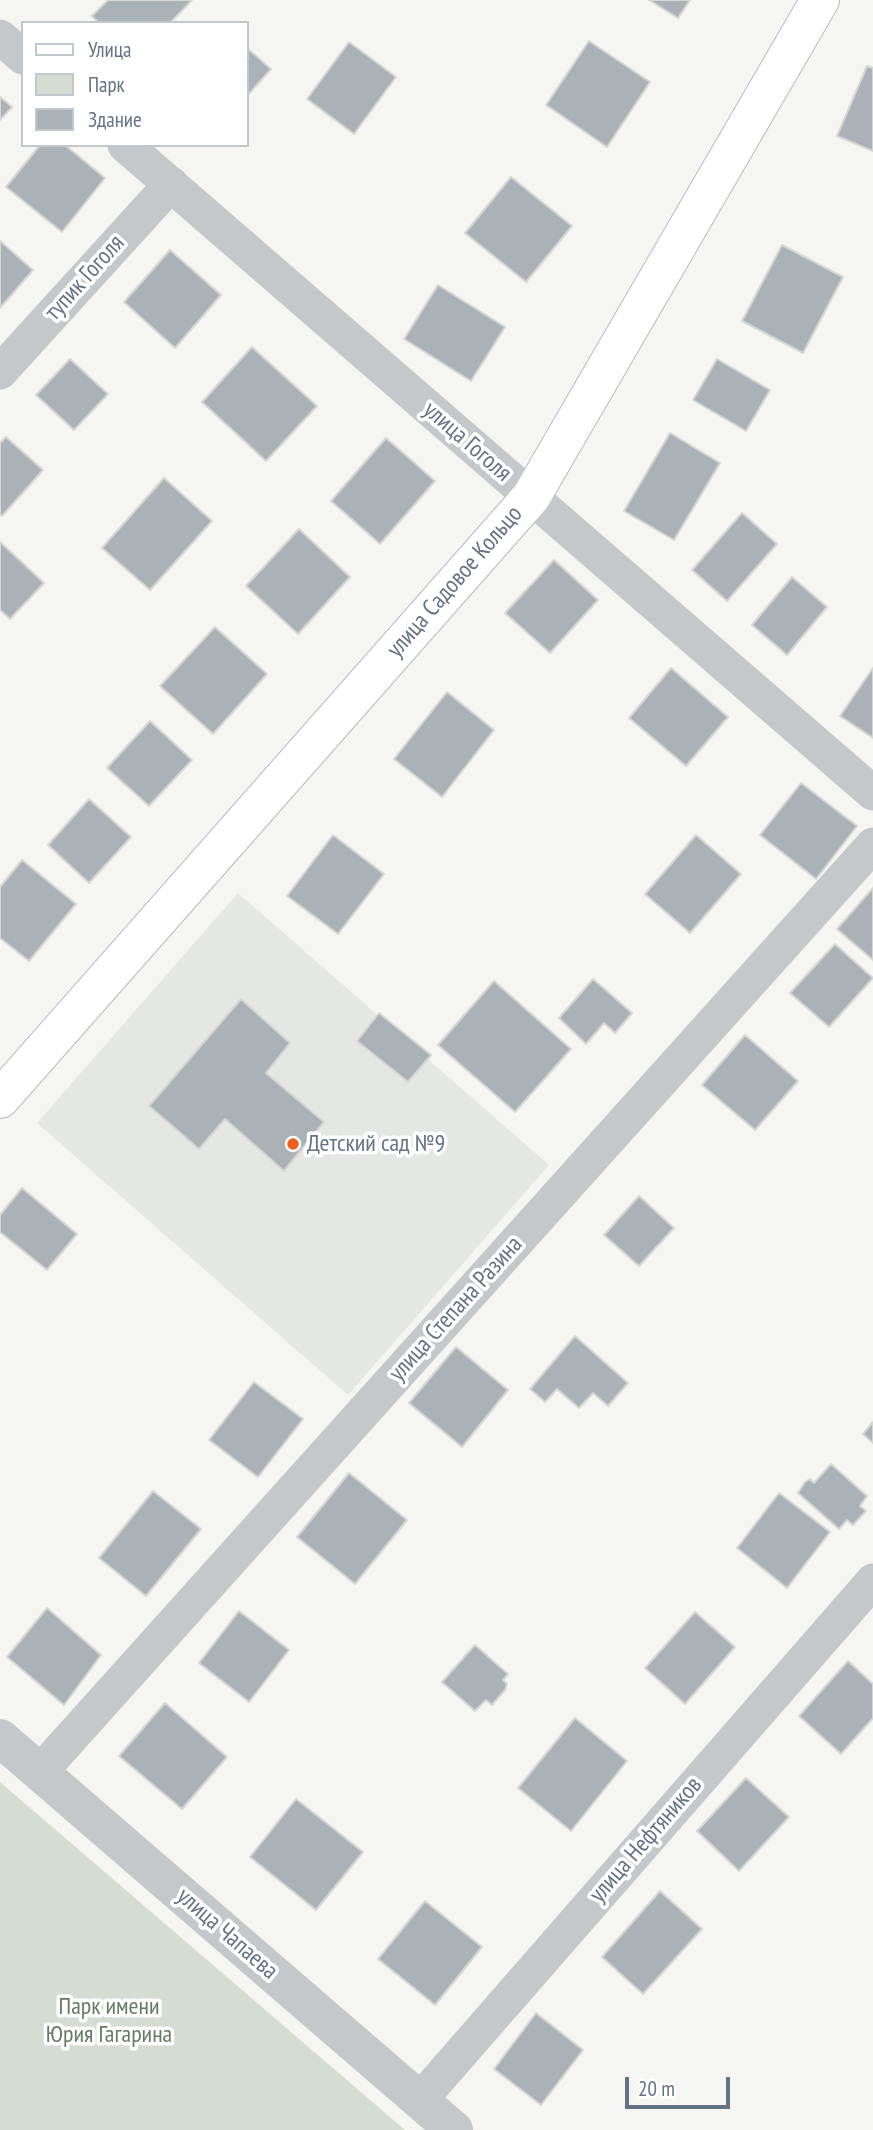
<!DOCTYPE html>
<html>
<head>
<meta charset="utf-8">
<style>
	body { margin:0 }
	#map { position:relative; width:873px; height:2130px; overflow:hidden; background:#f5f5f1; font-family:"PT Sans Narrow",sans-serif }
	canvas { display:block }
	.legend { position:absolute; left:21px; top:21px; width:228px; height:126px; box-sizing:border-box; background:#fff; border:2px solid #c1c7ce; margin:0; padding:9px 12px; list-style:none; font-size:21px; color:#637284 }
	.legend li { display:flex; align-items:center; gap:14px; height:35px }
	.legend b { width:35px; border:2px solid #c1c7ce }
	.scale { position:absolute; left:625px; top:2077px; width:105px; height:32px; box-sizing:border-box; border:4px solid #637284; border-top:0; padding-left:9px; font-size:21px; line-height:24px; white-space:nowrap; color:#637284; -webkit-text-stroke:5px #fff; paint-order:stroke }
</style>
</head>
<body>
<div id="map">
<canvas width="873" height="2130"></canvas>
<ul class="legend">
<li><b style="height:9px;background:#fff"></b>Улица</li>
<li><b style="height:19px;background:#d5ddd2"></b>Парк</li>
<li><b style="height:19px;background:#aab2b8"></b>Здание</li>
</ul>
<div class="scale">20 m</div>
</div>
<script>
const g = document.querySelector('canvas').getContext('2d');
g.lineJoin = 'round';
function paint(path, color) {
  g.fillStyle = color;
  g.fill(path, 'evenodd');
}
function strokePath(path, color, width, dash) {
  g.strokeStyle = color;
  g.lineWidth = width;
  g.lineCap = dash ? 'butt' : 'round';
  g.setLineDash(dash || []);
  g.stroke(path);
}
function drawText(font, color, halo, rows, align = 'center') {
  g.font = font + ' "PT Sans Narrow",sans-serif';
  g.lineWidth = 7;
  g.setLineDash([]);
  g.textBaseline = 'middle';
  g.strokeStyle = halo;
  g.fillStyle = color;
  for (const [text, x, y, turn = 0] of rows) {
    g.save();
    g.translate(x, y);
    g.rotate((+turn || 0) * Math.PI / 180);
    g.textAlign = isNaN(turn) ? turn : align;
    if (halo) g.strokeText(text, 0, 0);
    g.fillText(text, 0, 0);
    g.restore();
  }
}
paint(new Path2D(`
	M238,893l311,272 -201,230 -311,-272z`), '#e5e7e5');
paint(new Path2D(`
	M0,1782l405,348h-405z`), '#d5ddd2');
const building = new Path2D(`
	M108,0h84l-22,23h-71l-7,-7z
	M649,0h41l-12,18z
	M589,41l61,41 -43,65 -61,-42z
	M349,42l47,35 -42,57 -47,-35z
	M247,48l24,21 -24,27z
	M867,66l6,2v83l-36,-15z
	M0,97l12,10 -12,13z
	M40,145h25l40,33 -43,54 -56,-45z
	M511,177l61,49 -46,56 -61,-49z
	M0,241l33,29 -33,38z
	M782,245l61,32 -40,76 -61,-32z
	M170,250l51,45 -46,53 -51,-46z
	M438,285l67,42 -34,54 -67,-42z
	M252,347l65,59 -51,55 -64,-59z
	M70,359l38,35 -34,36 -38,-35z
	M717,359l53,31 -24,41 -53,-31z
	M670,433l50,30 -46,77 -50,-29z
	M6,437l37,33 -41,46 -2,-2v-71z
	M386,438l49,43 -55,63 -49,-43z
	M164,478l48,43 -62,69 -48,-42z
	M742,513l35,31 -50,57 -35,-31z
	M299,529l51,48 -52,57 -52,-48z
	M0,542l44,41 -34,36 -10,-9z
	M554,560l44,40 -48,53 -45,-40z
	M792,577l35,30 -40,48 -35,-30z
	M215,627l52,47 -54,60 -53,-48z
	M671,668l57,49 -42,49 -57,-48z
	M873,668v70l-33,-22z
	M447,692l47,38 -52,67 -48,-38z
	M150,721l42,39 -43,46 -42,-38z
	M801,783l56,43 -41,53 -56,-44z
	M89,799l42,38 -42,46 -41,-38z
	M333,835l51,39 -46,60 -51,-38z
	M696,835l45,39 -51,59 -45,-39z
	M22,860l54,44 -47,57 -29,-23v-51z
	M873,888v72l-36,-31z
	M835,944l38,34 -44,49 -39,-34z
	M593,979l39,34 -17,20 -11,-10 -18,21 -27,-26z
	M494,981l77,68 -56,63 -77,-67z
	M241,999l49,44 -24,30 58,49 -40,49 -59,-52 -26,30 -50,-43z
	M379,1013l52,42 -23,27 -51,-41z
	M745,1035l53,46 -43,49 -53,-45z
	M22,1188l55,46 -30,36 -47,-38v-17z
	M639,1196l35,32 -35,38 -35,-31z
	M575,1336l53,47 -20,23 -15,-13 -14,15 -22,-19 -12,13 -15,-13z
	M456,1347l52,43 -46,57 -53,-44z
	M254,1382l49,37 -45,58 -49,-37z
	M873,1422v21l-10,-9z
	M831,1464l36,32 -7,10 6,5 -13,14 -6,-5 -8,9 -41,-36 7,-11 5,-3 4,4z
	M349,1473l58,47 -52,64 -58,-47z
	M153,1491l48,38 -55,67 -47,-38z
	M779,1493l51,39 -43,56 -50,-40z
	M47,1608l54,47 -37,50 -57,-48z
	M239,1611l50,39 -40,52 -50,-39z
	M695,1612l40,35 -50,57 -40,-36z
	M475,1645l33,29 -5,6 4,4 -2,6 -13,15 -6,-5 -11,11 -33,-29z
	M848,1661l25,23v34l-32,36 -42,-38z
	M165,1703l62,54 -45,52 -63,-53z
	M575,1718l52,43 -56,70 -53,-43z
	M746,1778l43,39 -50,54 -42,-40z
	M296,1799l67,53 -47,58 -66,-53z
	M660,1891l42,38 -59,65 -41,-37z
	M425,1901l57,46 -47,58 -57,-46z
	M536,2013l47,37 -42,55 -47,-36z`);
paint(building, '#aab2b8');
strokePath(building, '#d6d6d4', 2);
const secondary = new Path2D(`
	M0,1099l531,-602 289,-497`);
strokePath(secondary, '#b7bbc0', 40);
strokePath(new Path2D(`
	M0,37l23,20
	M125,145l748,648
	M0,372l171,-188
	M40,1772l833,-927
	M420,2100l453,-519`), '#c5c8cb', 35);
strokePath(new Path2D(`
	M0,1738l454,392`), '#c5c8cb', 38);
strokePath(secondary, '#fff', 38);
for (const [x, y, r, color] of [
	[293,1144,7,"#eb5e1b"]
]) {
  const dot = new Path2D();
  dot.arc(x, y, r, 0, 2 * Math.PI);
  g.fillStyle = color;
  g.fill(dot);
  strokePath(dot, '#fff', 2.5);
}
drawText('24px', '#637284', '#fff', [
	["тупик Гоголя",85,278,-48],
	["улица Гоголя",467,442,41],
	["улица Садовое Кольцо",455,582,-49],
	["улица Степана Разина",456,1309,-48],
	["улица Нефтяников",646,1840,-49],
	["улица Чапаева",227,1934,41]
]);
drawText('24px', '#637284', '#fff', [
	["Детский сад №9",307,1144]
], 'left');
drawText('24px', '#647b62', '#fff', [
	["Парк имени",109,2007],
	["Юрия Гагарина",109,2035]
]);
</script>
</body>
</html>
